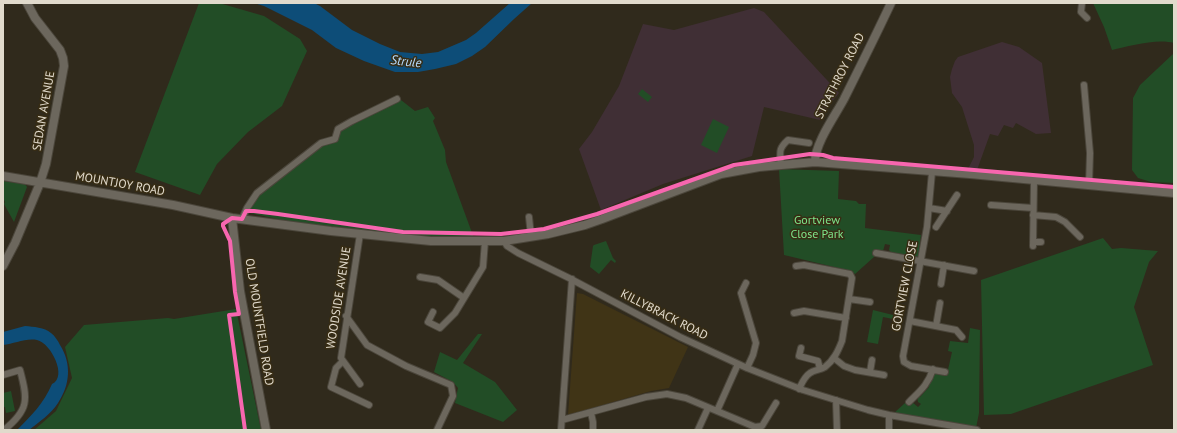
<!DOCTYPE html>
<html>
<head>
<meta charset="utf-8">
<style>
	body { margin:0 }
	#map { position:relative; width:1177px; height:433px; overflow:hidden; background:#302a1c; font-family:"PT Sans",sans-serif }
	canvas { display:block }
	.frame { position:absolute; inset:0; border:4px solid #e1dacc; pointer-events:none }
</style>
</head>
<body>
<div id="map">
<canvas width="1177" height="433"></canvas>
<div class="frame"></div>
</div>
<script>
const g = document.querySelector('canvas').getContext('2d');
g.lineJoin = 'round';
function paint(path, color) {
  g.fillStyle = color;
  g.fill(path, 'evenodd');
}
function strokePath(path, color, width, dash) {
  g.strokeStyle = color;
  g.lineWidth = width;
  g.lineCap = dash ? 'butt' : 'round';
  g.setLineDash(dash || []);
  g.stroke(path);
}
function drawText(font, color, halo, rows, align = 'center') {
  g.font = font + ' "PT Sans",sans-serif';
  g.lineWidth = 3;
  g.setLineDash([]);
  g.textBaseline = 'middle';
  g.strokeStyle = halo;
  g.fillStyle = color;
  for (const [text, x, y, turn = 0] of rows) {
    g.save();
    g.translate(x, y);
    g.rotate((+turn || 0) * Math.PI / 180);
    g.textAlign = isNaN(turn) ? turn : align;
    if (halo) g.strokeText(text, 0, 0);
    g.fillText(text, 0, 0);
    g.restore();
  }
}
paint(new Path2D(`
	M577,293l6,1 105,53 -19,41 -18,3 -83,24z`), '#403416');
paint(new Path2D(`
	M754,8l10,4 75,81 -9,11 -10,16 -56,-13 -12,49 -89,28 -62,26 -22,-61 13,-17 27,-46 24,-62 31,6z
	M1002,42l17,5 23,16 9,70 -15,1 -20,-11 -3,5 -9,-3 -6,11 -8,-2 -13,36 -9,-1 6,-12v-12l-12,-38 -10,-14 -2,-16 2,-8 3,-8 3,-4z`), '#402f35');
paint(new Path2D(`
	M199,3h20l45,13 36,23 7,12 -25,55 -34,26 -31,32 -17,31 -65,-23z
	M1093,3h81v40c-16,-5 -46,3 -62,7l-8,-23z
	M1174,52v131l-23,-1 -13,-4 -6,-8 1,-72 7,-13 33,-31z
	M642,89l10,8 -4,5 -10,-8z
	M401,100l14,11 13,-4 7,11 -2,3 12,29 1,12 29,79 -144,-10 -81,-18v-6l11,-13 62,-49 17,-14z
	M713,119l16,8 -12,26 -16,-8z
	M779,169l60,2 -1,28 18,2 3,3h7l-1,24 56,7 -3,22 -27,-5 -2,-2 1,-5 -5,-1 -2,7 -4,-1 -5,7 -19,17 -4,-3 -67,-16z
	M3,181l22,3 2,3 -13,35 -10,-18 1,-2c-2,-4 -1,-4 -1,-9 0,-4 -1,-8 -1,-12z
	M1103,238l9,11 9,-1 37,3 -9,11 -15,45 19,58 -142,49 -27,1 -3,-135z
	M606,241l7,17 3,3 -1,2 -4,-3 -12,14 -9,-7 3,-21 1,-1z
	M236,309l25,121h-227l22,-19 16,-33 -7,-31 19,-22 84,-7 6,1z
	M873,310l20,5v4l-10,-2 -5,27 -11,-2z
	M970,328l10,2 -1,83 -3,15 -82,-15 11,-10 3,2 4,-3 6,5 3,-3 -3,-2 -1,-5h3l9,-10c0,-4 4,-9 5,-13l2,-1 11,1 5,-22 -4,-1 2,-10 18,2z
	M478,334h4l-19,29 32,19 22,28 -14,12 -48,-19 3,-15 -5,-6 -19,-10 6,-20 17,8z
	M11,391l4,20 -9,2 -1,-6h-2v-14z`), '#224d26');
paint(new Path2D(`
	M254,3h60l6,3 32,24 28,14 20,8 22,2 16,-2 28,-12 10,-7 34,-30h22l-18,16 -29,28 -13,9 -16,8 -21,5 -17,3h-23l-31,-11 -28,-13 -24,-18 -48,-24z
	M25,326c9,1 19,1 26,7 4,3 7,8 9,12 12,19 10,40 -2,58 -7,11 -19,19 -29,27h-12c14,-14 27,-27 35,-46 16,-7 -1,-41 -15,-44 -12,-2 -23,4 -34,5v-13z`), '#0d4d78');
const street = new Path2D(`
	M1082,3l-1,9 6,6
	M1084,85l6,68 -1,32
	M781,165c-1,-13 -3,-16 7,-25l21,3
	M932,172l-5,55 -24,129 1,6 7,4 34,6
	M991,205l42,3
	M929,208l18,3
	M1033,215l23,2 9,5 15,15
	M529,217l2,19
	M242,219l5,-11 10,-15 64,-50 14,-4 3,-10 14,-8 45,-22
	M936,227l21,-32
	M504,241l3,5 11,7 51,25 111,59 67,31 56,22 65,20 21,5 88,15
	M1033,242h8
	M1033,246l1,-66
	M876,253l98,18
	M796,266l8,-1 46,9 2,4 -10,63c-4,10 -8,19 -17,26 -5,3 -11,3 -15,6 -6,4 -8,10 -11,16
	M420,277l18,3 26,18
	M746,283l-5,10 15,50 -3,12 -6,13
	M941,284l3,-19
	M849,299l21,3
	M433,312l-5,10 12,6 15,-15 28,-46 2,-26
	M794,313l10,-2 42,7
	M346,316l21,29 39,21 45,19 2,11 -16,34
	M910,321l46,9 6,7
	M936,326l4,-23
	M801,348l-2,8 19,5 2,8
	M834,358l10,8 11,4 29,5
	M342,362l-6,6 -5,19 38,18
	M870,372l2,-12
	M3,375l17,-5c8,30 9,40 -16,60
	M360,384l-19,-26 19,-124
	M836,400l1,30
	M909,402c11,-11 19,-17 24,-33
	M717,411l21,-47
	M591,413l2,9v8
	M562,420l84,-23 21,-3 19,4 69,29
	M755,427l7,-1 14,-23
	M561,430l11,-151
	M698,430l10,-22
	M889,430v-15`);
const secondary = new Path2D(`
	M815,162c0,-19 20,-46 29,-63 16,-32 32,-64 47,-96
	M3,176l170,29 59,13 99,13 100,10h73l44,-7 37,-9 17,-6 119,-45 38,-7 56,-5 155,12 204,19
	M232,218l8,73 26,139
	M3,266l12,-23 25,-60 6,-19 18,-98 -1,-8 -3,-8 -25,-32 -8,-15`);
strokePath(street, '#4b463b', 8);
strokePath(secondary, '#4b463b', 10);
strokePath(street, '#6c675d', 6);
strokePath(secondary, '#6c675d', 8);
strokePath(new Path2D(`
	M245,430l-16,-115 10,-1 -4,-22 -5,-51 -7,-15v-2l9,-6 10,1 4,-8h8l24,3 125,18 98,2 43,-5 53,-15 137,-49 76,-11 13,1 10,3 341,29`), '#f766af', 4);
drawText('12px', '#e1dacc', '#382d14', [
	["STRATHROY ROAD",840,76,-63],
	["SEDAN AVENUE",44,111,-80],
	["MOUNTJOY ROAD",120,184,10],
	["GORTVIEW CLOSE",905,286,-79],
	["WOODSIDE AVENUE",339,298,-81],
	["KILLYBRACK ROAD",664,315,27],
	["OLD MOUNTFIELD ROAD",259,322,81]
]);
drawText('12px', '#7de68b', '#382d14', [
	["Gortview",817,221],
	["Close Park",817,235]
]);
drawText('italic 13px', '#b5dcff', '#382d14', [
	["Strule",406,62,6]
]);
</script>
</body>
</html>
